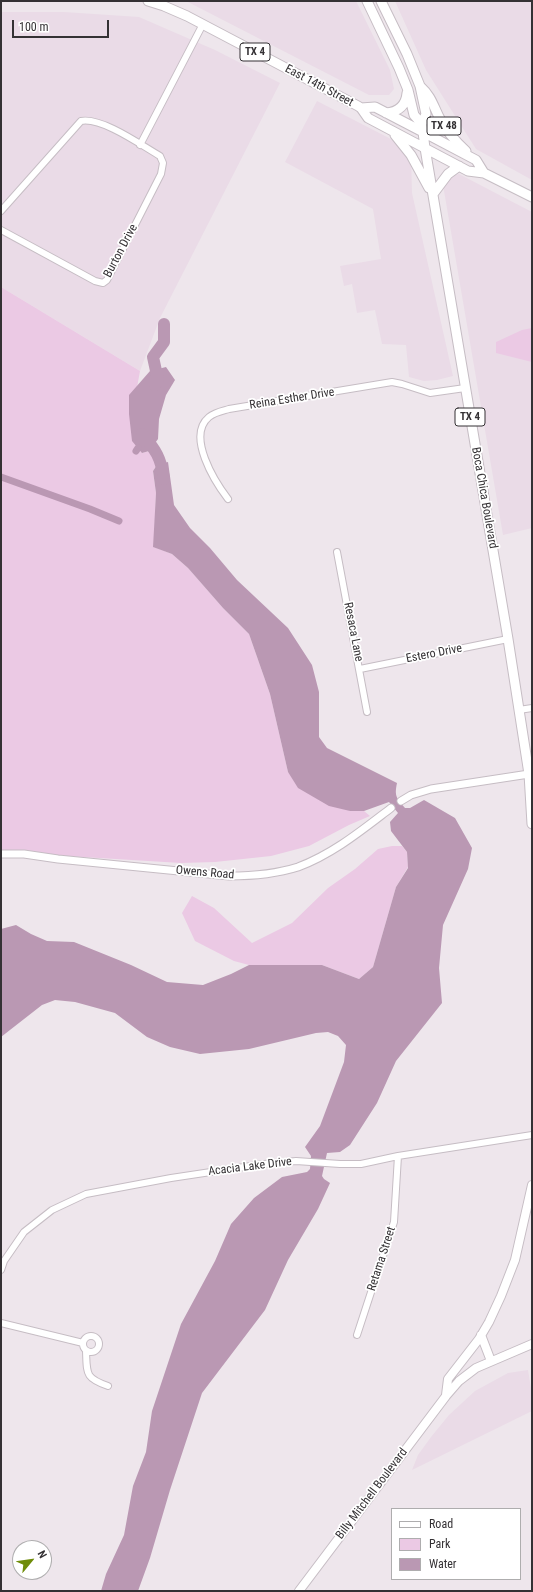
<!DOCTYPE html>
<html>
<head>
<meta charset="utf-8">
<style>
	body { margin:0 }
	#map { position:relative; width:533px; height:1592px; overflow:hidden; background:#eee6ec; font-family:"Roboto Condensed",sans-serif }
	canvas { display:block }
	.frame { position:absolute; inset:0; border:2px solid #343134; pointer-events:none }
	.legend { position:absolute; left:391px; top:1508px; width:130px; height:72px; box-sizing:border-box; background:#fff; border:1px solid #aeadae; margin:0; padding:5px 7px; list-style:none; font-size:12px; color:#343134 }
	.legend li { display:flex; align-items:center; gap:8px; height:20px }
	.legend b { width:20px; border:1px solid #aeadae }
	.north { position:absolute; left:12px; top:1540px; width:40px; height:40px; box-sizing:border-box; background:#fff; border:1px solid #aeadae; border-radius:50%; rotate:61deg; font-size:11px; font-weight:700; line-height:16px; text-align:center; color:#343134 }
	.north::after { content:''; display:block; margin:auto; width:14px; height:18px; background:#6f8c09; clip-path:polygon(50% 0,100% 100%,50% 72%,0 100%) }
	.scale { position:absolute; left:12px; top:20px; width:97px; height:18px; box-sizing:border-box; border:2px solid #343134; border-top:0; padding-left:5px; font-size:12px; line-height:14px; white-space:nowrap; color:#343134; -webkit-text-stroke:3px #fff; paint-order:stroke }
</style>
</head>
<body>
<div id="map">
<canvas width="533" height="1592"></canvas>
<div class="frame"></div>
<ul class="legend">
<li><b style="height:5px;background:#fff"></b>Road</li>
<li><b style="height:11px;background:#ebc9e4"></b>Park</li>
<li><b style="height:11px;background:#ba98b3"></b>Water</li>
</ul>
<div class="north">N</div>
<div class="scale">100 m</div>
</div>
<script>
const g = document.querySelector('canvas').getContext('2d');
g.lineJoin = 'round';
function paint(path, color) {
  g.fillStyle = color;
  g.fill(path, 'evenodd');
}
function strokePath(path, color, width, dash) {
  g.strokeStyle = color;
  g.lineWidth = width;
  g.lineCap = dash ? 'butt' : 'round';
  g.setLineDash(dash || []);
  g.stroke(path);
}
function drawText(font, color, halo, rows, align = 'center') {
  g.font = font + ' "Roboto Condensed",sans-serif';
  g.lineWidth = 3.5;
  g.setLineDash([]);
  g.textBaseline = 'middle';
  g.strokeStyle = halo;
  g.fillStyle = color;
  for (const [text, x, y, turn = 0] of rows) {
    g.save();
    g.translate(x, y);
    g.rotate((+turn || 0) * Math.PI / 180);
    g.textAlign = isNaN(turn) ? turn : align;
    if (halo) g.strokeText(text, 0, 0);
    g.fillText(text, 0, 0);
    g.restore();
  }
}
paint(new Path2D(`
	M186,1h170l34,69 4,19 -5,6h-20z
	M395,1h137v179l-56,-31 -50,-79z
	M1,12h63l75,5 76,33 65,33 -120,235 -20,53 -139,-84z
	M317,101l72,37 22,17 1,38 41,183 -16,4 -13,1 -15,-4 -3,-32 -24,-1 -7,-34 -18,3 -5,-29 -8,2 -4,-20 41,-7 -8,-50 -88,-47z
	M459,174l73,38v316l-29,7 -60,-350 6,-8z
	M528,1370l4,25v16l-120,59 6,-15 13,-18 18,-22 26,-24 33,-18z`), '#eadbe7');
paint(new Path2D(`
	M1,287l139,84 -4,22 6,60 7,-2 8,14 -4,6 3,22 -2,54 18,7 16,14 35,40 26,26 21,60 18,78 62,39h14l6,5 -21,9 -40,21 -38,10 -56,6 -34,1 -180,-11z
	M532,328v34l-36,-9v-11l26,-12z
	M392,846h10l5,6 1,15 -12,20 -23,80 -14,12 -37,-14h-73l-15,-4 -39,-20 -13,-28 10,-17 22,12 38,35 40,-20 36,-35 27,-19 23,-20z`), '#ebc9e4');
paint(new Path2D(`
	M166,367l9,13 -9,15 -7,24 -1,20 -9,12 -7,2 -10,-12 -3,-27v-19l21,-24z
	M168,462l6,43 16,23 20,20 27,32 51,48 24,37 7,27v45l8,11 70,35c-3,14 0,15 8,25h5l14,-8 31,18 17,30 -4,21 -25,56 -4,43 3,35 -46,58 -19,42 -27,42 -10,7 -13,1 -5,23 2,3 6,4 -12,26 -30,51 -23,50 -63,83 -32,97 -20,68 -12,33h-37l5,-17 18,-39 9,-49 13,-34 6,-41 29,-87 34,-63 16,-37 23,-26 28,-21 25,-5 3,-3 1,-13 -6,-9 15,-21 24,-64 2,-17 -8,-9 -10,-4 -12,1 -67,16 -49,5 -30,-7 -23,-10 -32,-24 -40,-11 -20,-2 -13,5 -41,32v-108l15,-4 15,9 16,7 27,1 57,23 36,17 36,3 28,-11 18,-9h73l37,14 14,-12 23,-80 12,-19 -1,-16 -16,-21 -1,-9 8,-9 -9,-11 -25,9h-14l-21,-5 -31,-18 -10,-16 -18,-78 -21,-60 -26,-26 -35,-40 -16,-14 -19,-7 3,-54 -3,-22 4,-6z`), '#ba98b3');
strokePath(new Path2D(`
	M136,451l2,-3
	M1,477l89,32 29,12`), '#ba98b3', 7);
strokePath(new Path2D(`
	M155,385l3,-5 -5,-23 11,-15v-18
	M142,434c14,16 19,24 22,45`), '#ba98b3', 12);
const minor = new Path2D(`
	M140,145l63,-121
	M1,211l80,-90c21,-4 60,24 79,35l3,7 -2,11 -54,106 -4,3 -8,-2 -94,-51
	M228,499c-13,-17 -42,-63 -19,-82 6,-5 13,-6 20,-8l163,-27 10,2 28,9 35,-5
	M337,552l30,160
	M360,669l148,-30
	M519,710l13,-2
	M1,1270l3,-9 20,-29 28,-22 34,-16 85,-16 93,-14 32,-3 44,3h21l37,-8 134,-21
	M1,1323l82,20
	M357,1335l37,-113 4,-66
	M83 1344a8 8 0 1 1 16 0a8 8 0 1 1-16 0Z
	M86,1351c1,23 -1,27 22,35`);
const tertiary = new Path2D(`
	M401,801l10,-6 20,-6 98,-15
	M1,854h23l34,5 171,17c23,0 47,-2 69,-9 35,-13 64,-37 93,-59`);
const secondary = new Path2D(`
	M481,1335l10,26
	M446,1395l2,-16 31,-40 10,-17 12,-26 14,-36 17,-75
	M299,1591l147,-195 13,-15 17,-13 56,-24`);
const primary = new Path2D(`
	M148,1l16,5 23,10 171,90 3,2 7,10 100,53 16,2 48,24
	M367,1l32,67 9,22 6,25 8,9
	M381,1l26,53 13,32 6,28 -4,10 3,24 83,491 21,135 3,50
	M420,86c11,10 13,19 19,31 7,14 16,24 27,34
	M361,108l14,-1 48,25 53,28 8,13
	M386,113c12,-1 20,-7 21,-20
	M395,135l16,20 18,33
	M433,194l15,-20 11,-8`);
strokePath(minor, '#c6bdc4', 8);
strokePath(tertiary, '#c6bdc4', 9);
strokePath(secondary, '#c6bdc4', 10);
strokePath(primary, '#c6bdc4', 11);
strokePath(minor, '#fff', 6);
strokePath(tertiary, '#fff', 7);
strokePath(secondary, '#fff', 8);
strokePath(primary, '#fff', 9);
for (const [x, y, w] of [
	[255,52,30],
	[444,126,34],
	[470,417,30]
]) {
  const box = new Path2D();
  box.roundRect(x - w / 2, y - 9, w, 18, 3);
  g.fillStyle = '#fff';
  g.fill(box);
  strokePath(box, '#343134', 1);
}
drawText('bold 11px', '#343134', null, [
	["TX 4",255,52],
	["TX 48",444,126],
	["TX 4",470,417]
]);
drawText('12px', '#343134', '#fff', [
	["East 14th Street",319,86,28],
	["Burton Drive",121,251,-62],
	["Reina Esther Drive",292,399,-9],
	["Boca Chica Boulevard",484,498,80],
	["Resaca Lane",353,632,79],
	["Estero Drive",434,654,-11],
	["Owens Road",205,873,5],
	["Acacia Lake Drive",250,1167,-7],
	["Retama Street",382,1259,-72],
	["Billy Mitchell Boulevard",372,1494,-53]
]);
</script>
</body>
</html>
